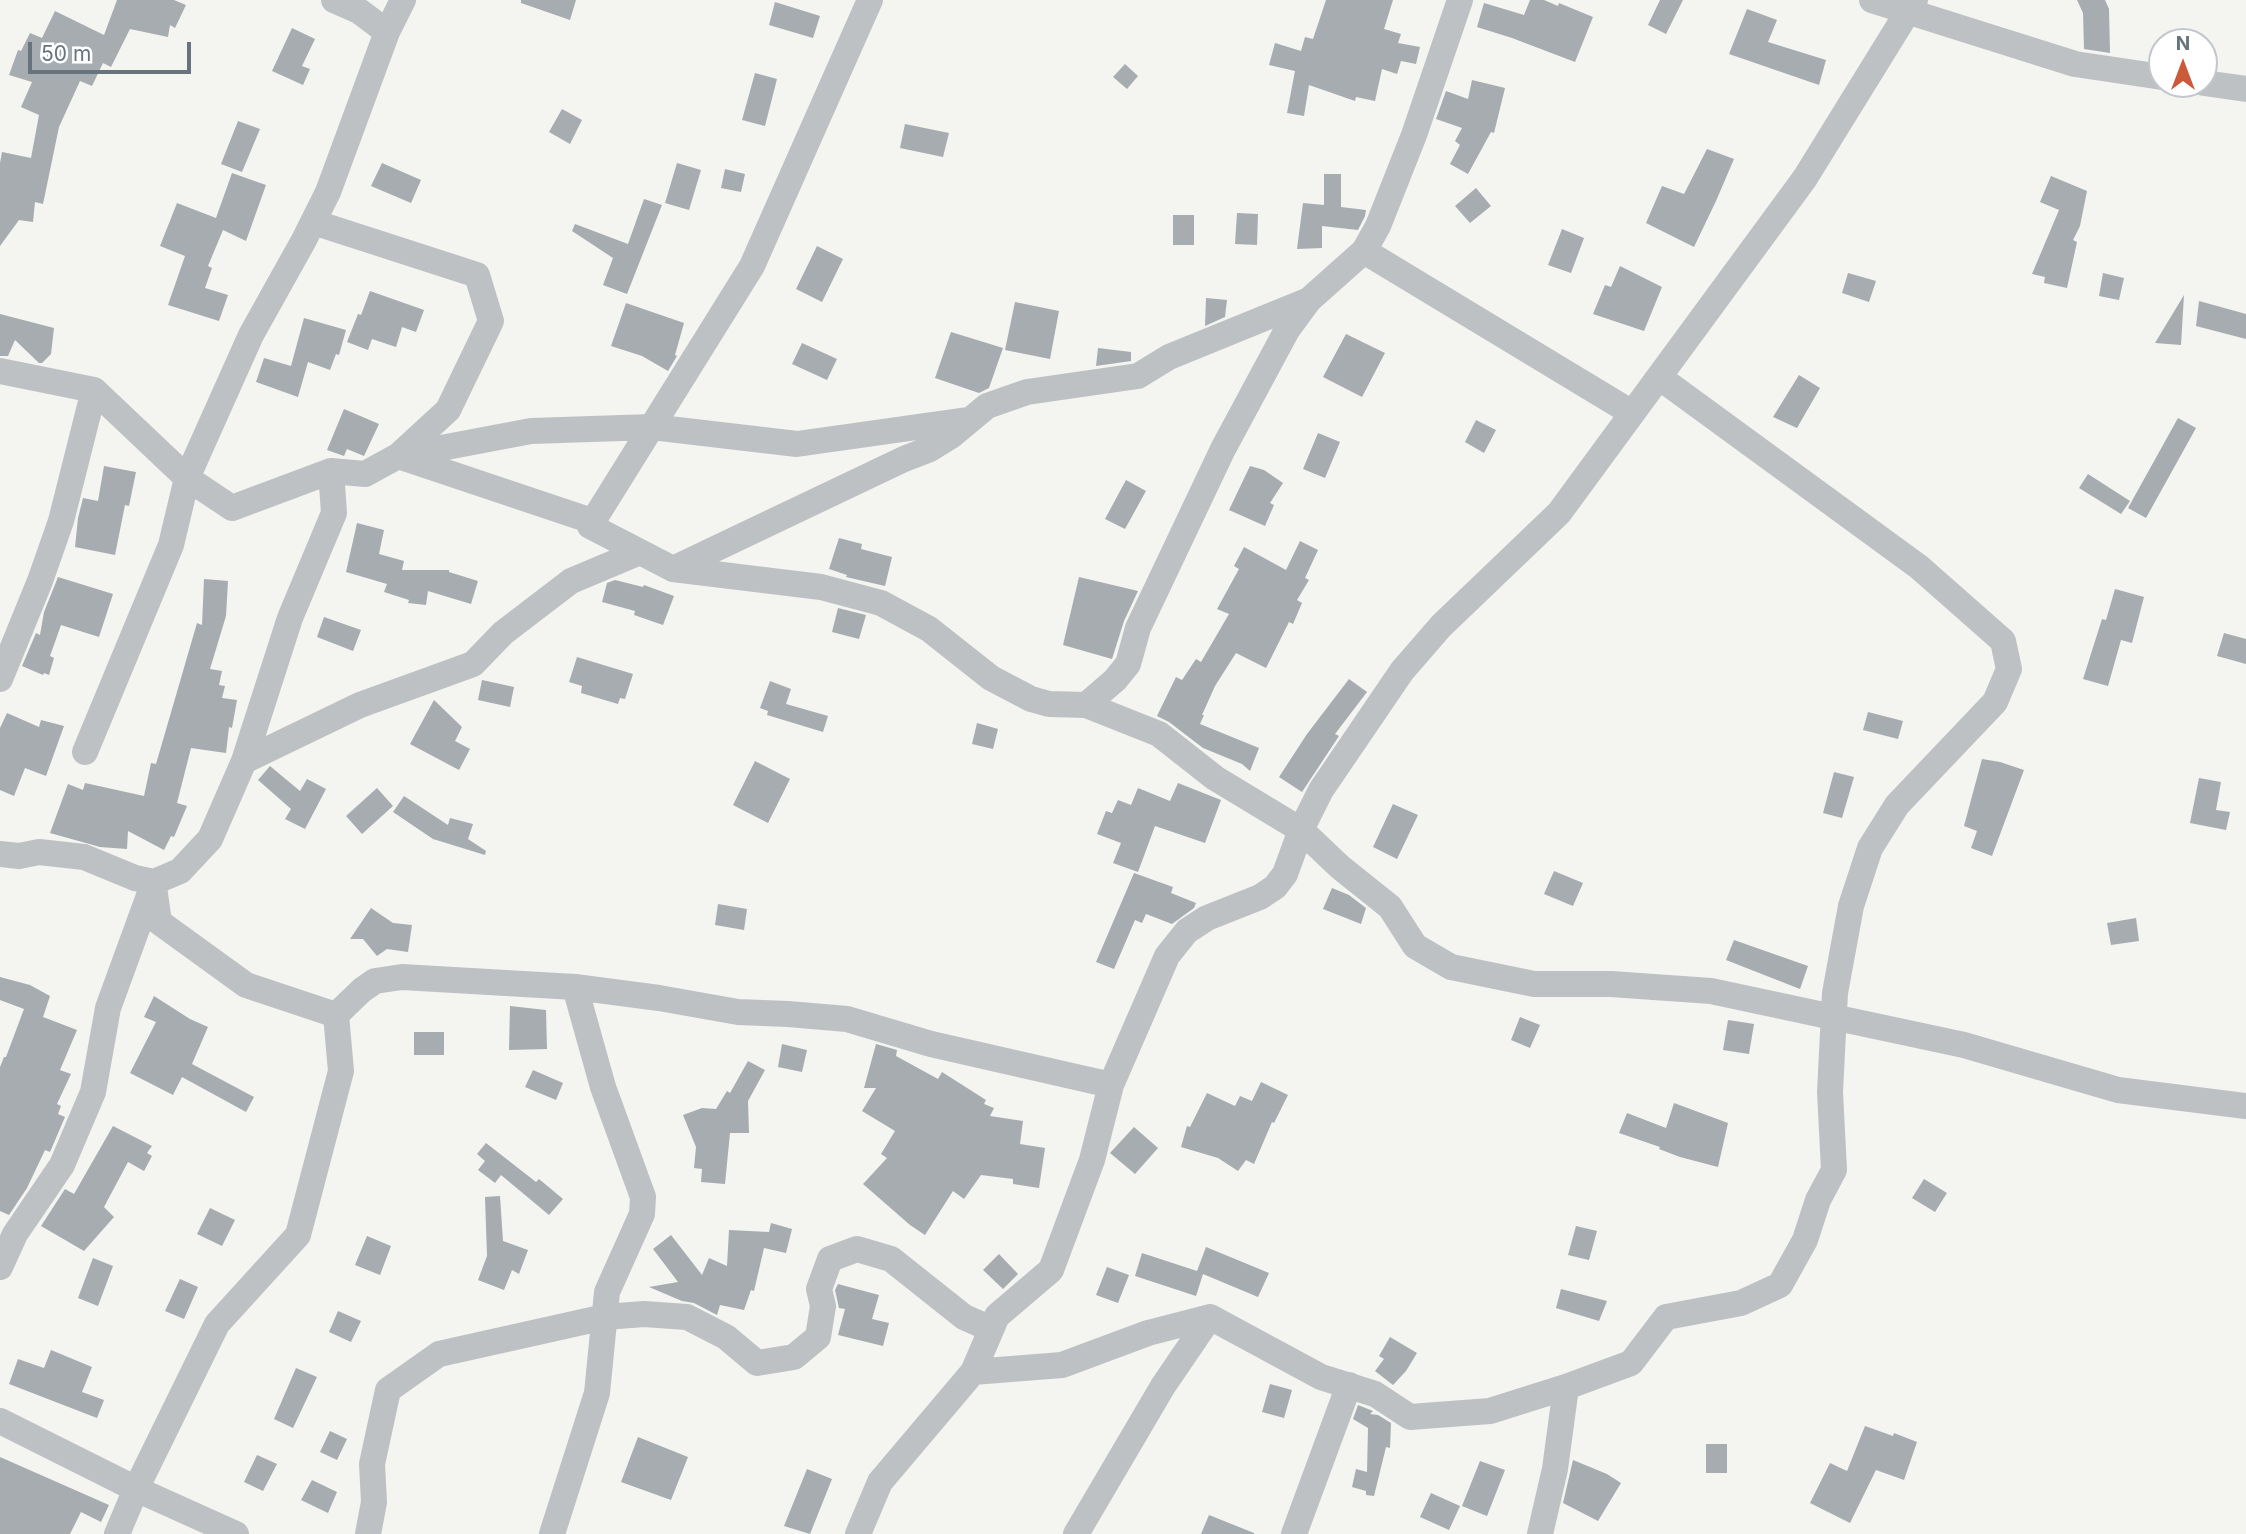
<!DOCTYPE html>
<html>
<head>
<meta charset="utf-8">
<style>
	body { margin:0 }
	#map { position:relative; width:2246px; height:1534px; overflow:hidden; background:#f4f4f1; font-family:Inter,sans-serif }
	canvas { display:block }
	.north { position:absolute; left:2148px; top:28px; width:70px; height:70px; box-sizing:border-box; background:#fff; border:2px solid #c2c7cb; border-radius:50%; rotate:0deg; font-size:19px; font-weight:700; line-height:28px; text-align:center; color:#67747e }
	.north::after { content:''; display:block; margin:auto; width:24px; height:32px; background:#cb5a3a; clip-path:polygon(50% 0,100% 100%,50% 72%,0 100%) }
	.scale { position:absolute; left:28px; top:42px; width:163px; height:32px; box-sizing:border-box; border:4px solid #67747e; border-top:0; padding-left:9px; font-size:21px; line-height:24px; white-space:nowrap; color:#67747e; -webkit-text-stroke:5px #fff; paint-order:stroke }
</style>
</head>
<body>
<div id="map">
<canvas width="2246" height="1534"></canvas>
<div class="north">N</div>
<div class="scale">50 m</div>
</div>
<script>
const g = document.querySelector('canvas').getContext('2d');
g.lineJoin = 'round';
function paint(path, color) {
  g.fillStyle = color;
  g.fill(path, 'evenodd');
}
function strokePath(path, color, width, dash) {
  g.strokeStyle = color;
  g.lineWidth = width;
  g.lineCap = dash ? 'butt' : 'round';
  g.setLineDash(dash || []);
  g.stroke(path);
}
paint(new Path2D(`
	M117,0h57l12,5 -11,23 -5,-3 -2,12 -38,-8 -19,38 -8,-4 -11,23 -12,-5 -21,46 -16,77 -8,-2 -2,20 -14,-2 -19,26v-83l2,-11 29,6 8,-43 -18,-8 11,-25 -23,-7 9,-25 3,1 9,-18 12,5 13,-27 49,24z
	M521,0h55l-6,20 -49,-17z
	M1326,0h67l-9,29 17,5 -3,9 22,4 -4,17 -15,-3 -4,13 -15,-5 -7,32 -19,-4 -1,4 -46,-16 -5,31 -17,-3 8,-42 -26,-6 6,-22 26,8 4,-14 8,2z
	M1530,0h14l14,6 1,-3 34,14 -18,45 -63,-24 -35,-11 7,-24 40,12z
	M1660,0h23l-17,34 -18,-9z
	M2077,0h28l4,9 1,44 -26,-4 -1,-36z
	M775,2l45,14 -7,22 -44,-13z
	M1747,9l30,11 -9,22 58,18 -7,25 -90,-31z
	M292,28l23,11 -13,27 8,3 -7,16 -31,-14z
	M1125,64l13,12 -11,13 -14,-12z
	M755,73l22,6 -12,47 -23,-6z
	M1472,80l33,8 -11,45 -3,-1 -23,42 -18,-10 10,-19 -5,-4 7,-13 -26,-9 10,-28 22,8z
	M562,109l20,11 -12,24 -21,-12z
	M238,121l22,8 -18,43 -21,-8z
	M905,124l44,9 -6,24 -43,-9z
	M1707,149l27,10 -18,42 -22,46 -48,-24 16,-37 22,8z
	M382,163l39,17 -10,23 -40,-17z
	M677,163l24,7 -12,40 -24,-7z
	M725,169l20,5 -4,18 -20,-4z
	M232,173l34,12 -20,56 -23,-11 -15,36 4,2 -7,20 23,7 -9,26 -51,-16 17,-49 -25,-10 17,-43 39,15z
	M1324,174h17v33l25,3 -1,6 -7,14 -36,-4v22l-25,1 6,-46 21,2z
	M2051,176l36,15 -7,35 -7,14 4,2 -10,46 -23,-5 1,-6 -13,-3 27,-64 -19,-8z
	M1476,188l15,18 -21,17 -15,-17z
	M644,199l18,6 -35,89 -24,-9 10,-27 -41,-27 3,-7 53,20z
	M1237,213l21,1 -1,31 -22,-1z
	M1173,215h21v30h-21z
	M1562,229l22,9 -13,35 -23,-8z
	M817,246l26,13 -21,43 -26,-13z
	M1620,266l42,21 -18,44 -51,-17 12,-29 6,2z
	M1848,273l28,8 -7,21 -27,-9z
	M2103,273l21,5 -5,22 -20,-4z
	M370,291l54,19 -8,22 -14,-5 -6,20 -24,-8 -4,11 -21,-8 11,-28 3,1z
	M2184,295l-3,50 -26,-2z
	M1206,298l21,2 -2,17 -20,9z
	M2199,301l47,13v25l-50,-13z
	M1015,302l44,9 -9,48 -45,-9z
	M626,303l58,20 -9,32 2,1 -9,15 -26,-15 -31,-10z
	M0,314l54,14 -3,26 -9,9h-3l-24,-23 -7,16h-8z
	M304,318l42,12 -7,25 -3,-1 -6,16 -22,-8 -10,35 -42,-15 8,-24 27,8z
	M951,332l52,16 -14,40 -10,5 -44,-15z
	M1346,334l39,19 -23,44 -39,-20z
	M802,343l35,16 -10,21 -35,-16z
	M1098,348l33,4v9l-35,5z
	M1799,375l21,13 -23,40 -24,-11z
	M344,409l35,15 -15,32 -17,-7 -3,7 -17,-6z
	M2178,418l18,10 -50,90 -18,-10z
	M1476,420l20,10 -12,23 -19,-11z
	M1318,433l22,9 -15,36 -22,-9z
	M104,466l32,6 -7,34 -4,-1 -10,50 -40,-8 3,-29 5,-20 15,3z
	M1250,466l14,4 19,13 -13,20 4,2 -9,21 -36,-16z
	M2088,474l42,27 -9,13 -42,-26z
	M1126,480l20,11 -21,38 -20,-10z
	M357,523l27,7 -5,24 25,7 -2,9h47v2l29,9 -7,23 -43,-13 -2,14 -18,-2 1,-3 -25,-8 3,-8 -41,-12z
	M839,538l23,6 -1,5 31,8 -7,29 -39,-9 1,-2 -18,-6z
	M1300,541l18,9 -13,28 4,2 -12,20 5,3 -9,21 -4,-2 -23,46 -30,-15 -21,33 -13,29h2l-4,9 59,24 -9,23 -8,-7 -39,-16 -34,-26 -12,-6 19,-39 6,3 14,-21 5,3 28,-48 -12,-5 22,-40 -5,-3 10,-19 42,23z
	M58,577l55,17 -14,43 -38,-12 -11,31 4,2 -5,17 -5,-2 -1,2 -21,-9 14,-33 4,2 4,-23z
	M1079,577l59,14 -14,30 -12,38 -49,-14z
	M204,579l24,2 -2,35 -16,53 12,2 -3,14 6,1 -3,12 15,2 -5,28 -3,-1 -3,26 -35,-5 -14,55 10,3 -13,31 -3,-1 -7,14 -36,-19 -1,18 -27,-2 -50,-14 18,-49 15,6 2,-7 59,13 7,-33 5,1 41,-141 5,2z
	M615,580l28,7 1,-2 30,11 -11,29 -29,-10 1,-4 -33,-9 5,-19z
	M2115,589l29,8 -12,46 -11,-3 -13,46 -25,-7 19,-60 4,1z
	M838,608l28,7 -7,24 -27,-7z
	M324,617l37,13 -8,21 -36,-14z
	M2224,633l22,6v25l-29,-8z
	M577,657l56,17 -8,25 -5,-1 -2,6 -37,-11 1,-7 -13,-4z
	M1349,679l18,13 -32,42 4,2 -37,56 -23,-15 28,-43z
	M482,680l32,7 -4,20 -32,-7z
	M770,681l21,8 -5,15 42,12 -5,16 -56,-17 1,-4 -8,-3z
	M434,700l28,27 -7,14 15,8 -11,21 -49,-26z
	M1868,712l35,9 -5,18 -35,-9z
	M7,713l32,14 2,-7 23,6 -18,50 -21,-8 -11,28 -14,-6v-62z
	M977,723l21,6 -5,20 -21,-5z
	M1982,759l18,3 24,8 -32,86 -21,-8 6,-17 -13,-5z
	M755,761l35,18 -22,44 -35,-18z
	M270,766l30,25 7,-12 19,10 -21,40 -20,-10 6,-10 -33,-29z
	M1834,772l20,5 -12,41 -19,-5z
	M2199,778l22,4 -5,28 14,2 -4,18 -36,-7z
	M1178,783l43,17 -16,43 -50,-17 -17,46 -25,-9 8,-20 -24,-9 9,-23 6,2 6,-13 13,5 7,-17 32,13z
	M377,788l16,18 -31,28 -16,-18z
	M404,796l44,29 2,-7 23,6 -5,15 18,12 -1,4 -52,-16 -40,-27z
	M1393,804l25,11 -21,44 -24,-12z
	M1554,871l29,12 -10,23 -29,-12z
	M1134,873l39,14 -2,6 25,10 -2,5 -22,16 -26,-10 -4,9 -7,-3 -21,49 -18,-7z
	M1332,888l17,7 17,13 -5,16 -38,-15z
	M718,904l29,5 -3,21 -29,-5z
	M371,908l22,15 19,2 -4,27 -21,-3 -10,7 -14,-17h-13z
	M2136,918l3,23 -28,4 -4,-22z
	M1734,940l74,26 -8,23 -74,-29z
	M0,977l30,8 20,11 -7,21 34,13 -17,40 11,4 -14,30 4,2 -3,8 7,3 -15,35 -5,-2 -18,38 -18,27 -9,-4v-144l4,-10h2l18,-48 -24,-9z
	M154,996l36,23 18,8 -16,37 62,33 -8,15 -64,-35 -9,18 -43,-22 26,-51 -12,-5z
	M510,1006l36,4 1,39 -38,1z
	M1520,1017l20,8 -10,23 -19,-8z
	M1728,1020l26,4 -5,30 -26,-4z
	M414,1032h30v23h-30z
	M782,1044l25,6 -5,22 -24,-5z
	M876,1044l21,6 -1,6 42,23 4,-7 44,28 -2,4 10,4 -4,8 33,5 -3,23 25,4 -6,40 -26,-4v-5l-32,-4 -17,24 -11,-8 -28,44 -15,-10 -47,-41 24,-26 -6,-4 14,-23 -33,-20 14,-23h-12z
	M748,1061l17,9 -17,31 1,32h-19l-5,51 -24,-2 1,-13 -8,-1 2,-21 -13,-32 19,-7 14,1 11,-18 3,2z
	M533,1070l30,13 -7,17 -31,-13z
	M1261,1082l27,13 -14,28 -2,-1 -18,42 -8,-4 -8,11 -20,-13 -37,-11 6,-21 3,1 17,-34 28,13 5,-10 12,5z
	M1674,1103l54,20 -10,44 -38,-10 -21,-8 1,-2 -41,-14 8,-20 39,15z
	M113,1126l39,20 -5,7 5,3 -8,15 -16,-9 -24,45 10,10 -30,34 -43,-25 24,-37 9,5z
	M1134,1127l24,21 -23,26 -25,-21z
	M486,1143l50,39 3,-3 24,20 -14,16 -48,-40 -6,8 -17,-13 7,-9 -8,-7z
	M1924,1179l23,14 -12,19 -23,-14z
	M500,1196l3,45 25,9 -9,24 -7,-4 -8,20 -26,-10 9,-24 -2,-59z
	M210,1208l25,12 -13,26 -25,-12z
	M771,1223l21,6 -6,24 -22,-5 -10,43 -3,-1 -7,20 -24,-5 -3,10 -23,-12 -12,-2 -33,-14 29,-5 -25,-33 18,-14 31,40 7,-17 18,8 2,-36 40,2z
	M1576,1226l21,5 -8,29 -21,-5z
	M367,1236l24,10 -11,29 -25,-10z
	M1206,1247l63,26 -11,24 -55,-23 -7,22 -61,-20 7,-23 55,18z
	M999,1254l19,20 -15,15 -20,-19z
	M93,1258l20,8 -15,40 -20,-8z
	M1107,1267l22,8 -11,28 -22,-8z
	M180,1279l18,8 -14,32 -19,-8z
	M838,1284l41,11 -7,24 17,4 -6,23 -45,-11 7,-26 -6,-1 -4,-18z
	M1561,1289l46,12 -8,20 -43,-13z
	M338,1311l23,10 -10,21 -22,-10z
	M1390,1337l27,16 -11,18 -13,14 -18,-14 9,-12 -5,-3z
	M51,1350l41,17 -10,25 22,8 -7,18 -88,-34 9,-25 26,9z
	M296,1368l21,9 -24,51 -19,-9z
	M1270,1384l22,6 -8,28 -22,-6z
	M1358,1405l15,6 -3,3 8,1 13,8 -1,25 -4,-1 -12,49 -8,-1v-4l-14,-4 4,-18 11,3 1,-44 -15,-9z
	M1865,1426l28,10 1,-3 23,9 -13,38 -28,-10 -26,53 -40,-20 20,-40 17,8z
	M330,1431l17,8 -10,21 -17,-8z
	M638,1437l50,20 -17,43 -50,-18z
	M1706,1444h21v29h-21z
	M257,1455l20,9 -14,27 -19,-9z
	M0,1457l109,48 -8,17 -20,-10 -11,22h-70z
	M1573,1460l34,14 14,9 -23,38 -35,-18z
	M1480,1461l25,9 -18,46 -25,-10z
	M807,1469l25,10 -22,55 -26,-8z
	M312,1480l25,12 -9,21 -27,-13z
	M1431,1493l29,13 -11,24 -29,-13z
	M1209,1515l45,18v1h-53z`), '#a6acb0');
strokePath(new Path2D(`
	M334,0l25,11 28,21
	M1872,0l203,64 87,13
	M2204,83l42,6
	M313,222l164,53 14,46 -43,89 -50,46
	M1364,251l268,162
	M0,371l94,19 93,88 45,30 99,-37
	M404,455l127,-24 121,-4 145,17 170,-24
	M590,526l162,-260 118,-266
	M673,569l231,-110 26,-10 21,-13 36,-30 40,-14 111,-16 31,-19 140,-57
	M0,679l40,-98 21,-60 33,-131
	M1086,705l29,-25 13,-16 10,-36 85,-179 64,-119 22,-30 55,-49 14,-25 36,-91 46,-135
	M85,752l86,-207 16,-67 64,-143 53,-95 24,-48 59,-160 16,-32
	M244,761l116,-56 113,-41 30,-31 68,-52 69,-29
	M0,854l19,2 20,-4 45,5 51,21 19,4 26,-11 30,-32 34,-78 46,-143 44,-105 -3,-42 34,3 33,-18 191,64 1,6 83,43 148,18 60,16 48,26 62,49 40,21 18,5 37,1 73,29 56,44 86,52 39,37 50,40 25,39 36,21 83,17h77l100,7 253,54 154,45 128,16
	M154,887l5,35 87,63 90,30
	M0,1267l15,-33 47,-69 31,-73 15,-84 46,-126
	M973,1372l89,-7 86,-32 62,-16 111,60 54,17 35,23 80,-6 76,-24 65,-24 35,-46 75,-14 39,-18 25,-45 13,-40 16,-30 -4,-78 5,-99 16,-87 19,-58 27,-43 98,-103 14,-33 -6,-28 -84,-74 -260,-190
	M0,1421l136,68 100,45
	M117,1534l19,-45 81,-165 81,-89 43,-164 -5,-56 26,-25 13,-9 27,-4 173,10 84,11 79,14 50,2 59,5 84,25 180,41
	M368,1534l6,-32 -2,-38 16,-74 51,-36 166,-37 39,-3 43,3 39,20 31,26 37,-6 24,-20 5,-31 -4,-17 11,-30 27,-10 34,10 73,58 27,12
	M552,1534l45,-141 10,-101 35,-78 1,-17 -40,-110 -28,-100
	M858,1534l22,-52 93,-110 24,-56 54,-46 41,-110 19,-75 56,-129 20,-25 20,-13 53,-21 15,-10 10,-13 16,-44 20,-40 81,-119 39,-45 118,-113 246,-335 110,-178
	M1076,1534l87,-148 47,-69
	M1294,1534l55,-149
	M1540,1534l15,-65 11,-82`), '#bec1c4', 26);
</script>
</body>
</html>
